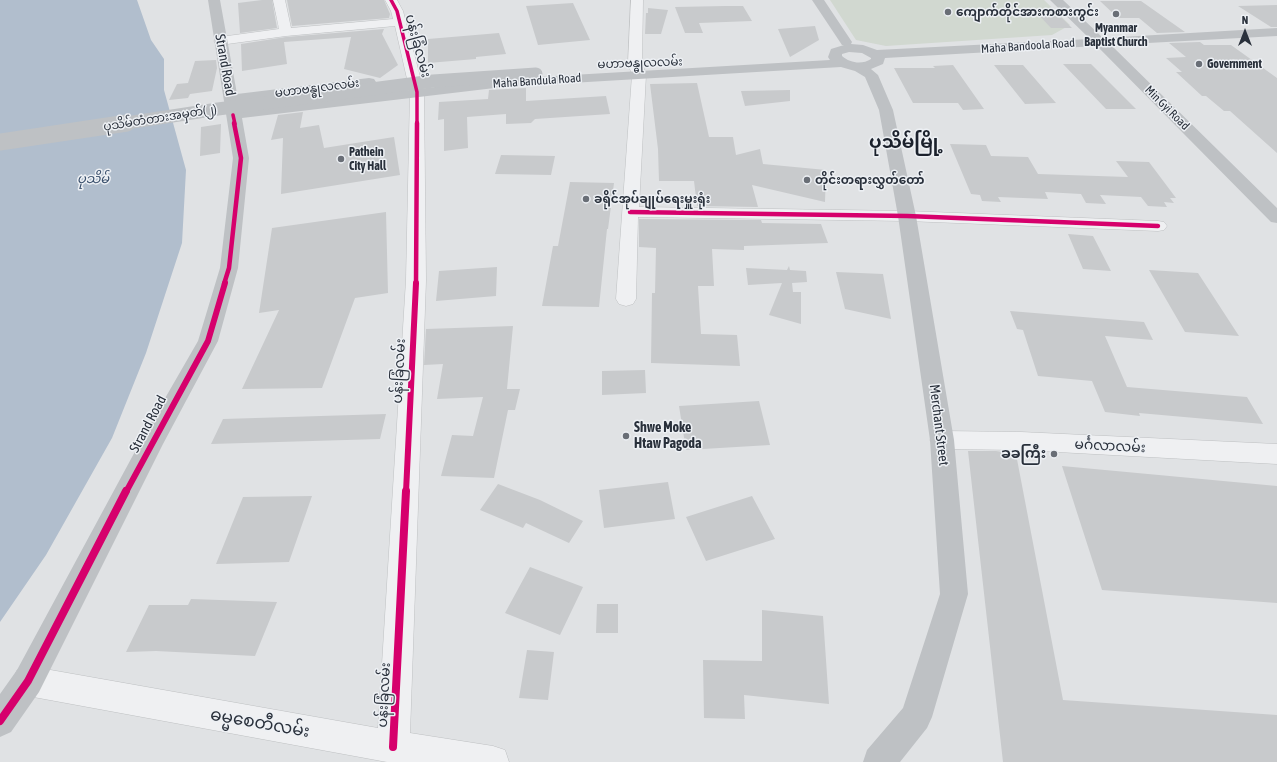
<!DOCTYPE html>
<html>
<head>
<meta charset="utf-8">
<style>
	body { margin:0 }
	#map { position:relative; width:1277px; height:762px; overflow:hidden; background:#e0e2e4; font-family:"Asap Condensed",sans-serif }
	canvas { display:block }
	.north { position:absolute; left:1225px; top:12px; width:40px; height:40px; -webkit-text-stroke:3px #edf0f4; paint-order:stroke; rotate:0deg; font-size:11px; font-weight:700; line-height:16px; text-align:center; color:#29303b }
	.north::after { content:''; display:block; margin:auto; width:14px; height:18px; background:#29303b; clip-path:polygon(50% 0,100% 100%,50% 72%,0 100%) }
</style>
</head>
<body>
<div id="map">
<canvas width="1277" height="762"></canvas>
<div class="north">N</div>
</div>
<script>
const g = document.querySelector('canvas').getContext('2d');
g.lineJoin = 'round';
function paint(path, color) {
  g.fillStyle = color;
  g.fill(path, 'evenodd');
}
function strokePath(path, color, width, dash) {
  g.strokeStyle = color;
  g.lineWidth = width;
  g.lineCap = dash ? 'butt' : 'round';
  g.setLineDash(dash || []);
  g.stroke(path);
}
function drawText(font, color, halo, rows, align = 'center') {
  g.font = font + ' "Asap Condensed","Noto Sans Myanmar",sans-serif';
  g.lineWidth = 3;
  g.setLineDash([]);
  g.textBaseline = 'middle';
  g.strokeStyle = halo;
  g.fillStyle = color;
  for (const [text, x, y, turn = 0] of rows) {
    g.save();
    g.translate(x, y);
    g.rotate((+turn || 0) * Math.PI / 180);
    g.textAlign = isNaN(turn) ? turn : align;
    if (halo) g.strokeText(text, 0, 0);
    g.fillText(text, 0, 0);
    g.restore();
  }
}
paint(new Path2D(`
	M830,0h214l26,25 -18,10 -166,11 -30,-6z`), '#d1d8d0');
paint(new Path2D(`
	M0,0h137l14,40 13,19v31l22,80 -4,73 -36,110 -34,85 -66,117 -46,67z`), '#b1becd');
paint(new Path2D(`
	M262,0h10l5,28 -37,5 -2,-30z
	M287,0h97l6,14 -1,4 -97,8z
	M1100,1h41l44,31 -28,1 -18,-15h-21z
	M573,3l17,37 -52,5 -12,-39z
	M1277,5v22h-6l-33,-21z
	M725,6h18l9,15 -53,2 4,10h-18l-10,-26z
	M648,8l20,2 -7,24h-16l1,-21h2z
	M1036,12l21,1 15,15h-21z
	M815,26l4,14 -29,17 -12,-28z
	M384,29l-2,5 16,31 -18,13 -36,-9 7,-32 -67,5 3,22 -45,7 -1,-27 45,-7z
	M499,33l7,21 -30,3v2l-48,4v-24z
	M1200,42l4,3h27l46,33v75l-47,-42h-6l-18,-15h-4l-26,-24h6l-16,-14 20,-1 -17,-14z
	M216,60l1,8 -5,23 -22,3 -2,4 -19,2 8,-16 11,-1 7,-22z
	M1063,64h28l45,45h-30z
	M953,65l31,44 -21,1 -5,-7h-45l-19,-35h41l-2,-2z
	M994,65h29l33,38 -31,1z
	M697,83l12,54h24l3,18 24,-6 3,15 63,6 -1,32 -73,-17 6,22 -61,-1 -3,-25h-35l-1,-32 -8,-65z
	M526,88v13l80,-5 4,18 -75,5 -4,4 -25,1v-10l-39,3 1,31 -24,3v-32l-6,1 1,-18 49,-3 1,-9z
	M790,90v11l-45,5 -4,-15z
	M303,112l-3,16 19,-3 5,23 70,-11 6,38 -119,19 2,-56 -12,2 7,-25z
	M221,124l-1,29 -20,3 1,-29z
	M950,144l36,1 5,11 37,1 10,17 90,3 -12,-16 33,1 27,36h-6l4,5 -10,-1 3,5 -19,-1 -7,-9 -41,-2 6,9 -20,-1 -5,-9 -36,-2 3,7 -50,-2 3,5 -19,-1 -2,-6 -9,-1z
	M501,155l54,1 -4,19 -56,-1z
	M570,182l44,1 -6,46h-1l-8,78 -57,-1 11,-60h5z
	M386,212l2,81 -33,5 -33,90 -80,1 37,-79 -20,3 13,-85z
	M639,219l122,1 1,3 59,1 7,19 -84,3v4l-32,-1 2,37h-16l3,48 36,1 3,31 -89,-3 1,-70h3l1,-45 -17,-1z
	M1068,234l25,2 18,35 -28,-2z
	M789,266l1,4 16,1 1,11 -15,1 1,9h8v32l-32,-9 13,-32 -34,2 -2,-17 41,2z
	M497,267l-1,29 -60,5 3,-30z
	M1149,270l49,3 41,63 -54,-4z
	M836,272l47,2 8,45 -46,-10z
	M1010,311l134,11 9,18 -48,-4 22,51 120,10 16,27 -124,-11 1,3 -35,-4 -13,-31 -54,-5 -15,-46 -6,-1z
	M513,326l-6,63h13l-5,21h-7l-14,68 -53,-2 11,-41 21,1 10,-39 -46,2 6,-35 -19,1 2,-36z
	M645,370l1,23 -44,2v-24z
	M759,401l11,44 -84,5 -7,-44z
	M386,414l-6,25 -169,5 12,-25z
	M968,451h28l20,3 47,246 214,15v47h-274z
	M1062,466l215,20v117l-175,-13z
	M668,482l7,37 -71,9 -5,-38z
	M498,484l42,16 43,21 -14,22 -43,-20 -3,5 -43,-18z
	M312,496l-23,66 -73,2 27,-67z
	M752,496l23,43 -69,22 -20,-44z
	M530,567l53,20 -23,48 -55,-22z
	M191,599l86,3 -22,54 -99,-5 -30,1 23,-47h39z
	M597,604h21v29h-22z
	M762,610l61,6 6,88 -85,-9 1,24 -41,-1 -1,-58 59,1z
	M527,650l27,2 -6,48 -29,-2z`), '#c8cacc');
const street = new Path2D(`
	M273,0h12l6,28 102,-9 -2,-8 -6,-11h12l6,11 21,81 2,188 -16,453 83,13 12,4 4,12h-122l-359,-66 -11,-4 -4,-11 4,-11 11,-4 350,62 28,-448 4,-188 -15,-66 -109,10 -66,9 -4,-1 -2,-3 2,-3 4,-1 59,-8z
	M631,0h12l-1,63 4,12 -7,132 268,4 251,10 6,1 3,4 -3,4 -6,1 -251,-10 -269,-4 -2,82 -3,5 -7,2 -7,-2 -3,-5 16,-224 -4,-12z
	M942,431l79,1 256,12v20l-256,-14 -79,-1 -8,-2 -4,-7 4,-7z`);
strokePath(street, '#bec0c2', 1);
paint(street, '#eff0f2');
paint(new Path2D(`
	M208,0h12l17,94 132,-16 5,1 2,3 -2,3 -5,1 -130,16 1,8 263,-31 327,-19 -2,-3 3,-8 13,-4h-2l-30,-45h12l28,42 -1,2 12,1 14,5 213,-11 -40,-39h13l40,38 174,-10v8l-166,9 166,163v15l-6,-1 -174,-176 -212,12 -2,6 -12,5 7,6 15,35 23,106 38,224 14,154 -36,123 -5,11 -27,34h-37l4,-12 36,-42 37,-114 -10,-154 -32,-224 -19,-106 -14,-33 -10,-6 -14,-4 -338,20 -261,31 7,40 -11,110 -20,73 -55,103 -124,248 -28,40 -11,5v-43l17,-24 128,-237 53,-92 22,-73 13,-110zM849,52l13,1 9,5v1c-9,6 -21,4 -29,-3v-2z`), '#bec1c4');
strokePath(new Path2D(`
	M120,124l98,-15 215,-28 103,-7`), '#bec1c4', 13);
strokePath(new Path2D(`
	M0,142l127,-19`), '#bec1c4', 17);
strokePath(new Path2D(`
	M391,0l6,11 20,81v32
	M233,115l2,9`), '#d6006c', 3.5);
strokePath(new Path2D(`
	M630,212l277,4 251,10
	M224,284l5,-16 12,-110 -7,-35
	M416,284l1,-161`), '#d6006c', 4.5);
strokePath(new Path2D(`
	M126,492l82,-151 17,-58
	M406,492l10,-209`), '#d6006c', 6);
strokePath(new Path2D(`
	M0,721l28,-40 98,-190
	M393,747l13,-256`), '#d6006c', 8);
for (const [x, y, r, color] of [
	[948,12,4,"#696e76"],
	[1116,14,4,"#696e76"],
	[1199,64,4,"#696e76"],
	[341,159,4,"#696e76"],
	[807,180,4,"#696e76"],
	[586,199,4,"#696e76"],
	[626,436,4,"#696e76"],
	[1054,454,4,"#696e76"]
]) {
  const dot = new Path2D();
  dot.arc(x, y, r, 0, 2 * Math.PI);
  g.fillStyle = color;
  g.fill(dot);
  strokePath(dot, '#edf0f4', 1.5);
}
drawText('bold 12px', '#29303b', '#edf0f4', [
	["ကျောက်တိုင်အားကစားကွင်း",956,12],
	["Myanmar",1116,28,"center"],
	["Baptist Church",1116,42,"center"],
	["Government",1207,64],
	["Pathein",349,152],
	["City Hall",349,166],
	["တိုင်းတရားလွှတ်တော်",815,180],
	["ခရိုင်အုပ်ချုပ်ရေးမှူးရုံး",594,199]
], 'left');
drawText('12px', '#29303b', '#edf0f4', [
	["Maha Bandoola Road",1028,46,-4],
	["မဟာဗန္ဓုလလမ်း",640,63,-2],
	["Maha Bandula Road",537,81,-4],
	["မဟာဗန္ဓုလလမ်း",317,88,-7],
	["Min Gyi Road",1167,108,45],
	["ပုသိမ်တံတားအမှတ်(၂)",160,118,-9]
]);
drawText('italic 13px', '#384e6b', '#edf0f4', [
	["ပုသိမ်",93,179]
]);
drawText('14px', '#29303b', '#edf0f4', [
	["ပန်းခြံလမ်း",418,46,75],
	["Strand Road",225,65,80],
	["ပန်းခြံလမ်း",399,371,-87],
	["Strand Road",148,424,-62],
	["Merchant Street",939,425,83],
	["မင်္ဂလာလမ်း",1110,446,3],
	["ပန်းခြံလမ်း",384,695,-87]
]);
drawText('bold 14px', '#29303b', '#edf0f4', [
	["Shwe Moke",634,428],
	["Htaw Pagoda",634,444],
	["ခခကြီး",1046,454,"right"]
], 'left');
drawText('17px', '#29303b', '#edf0f4', [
	["ဓမ္မစေတီလမ်း",260,723,10]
]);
drawText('bold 18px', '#1b212c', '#edf0f4', [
	["ပုသိမ်မြို့",906,142]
]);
</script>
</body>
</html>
